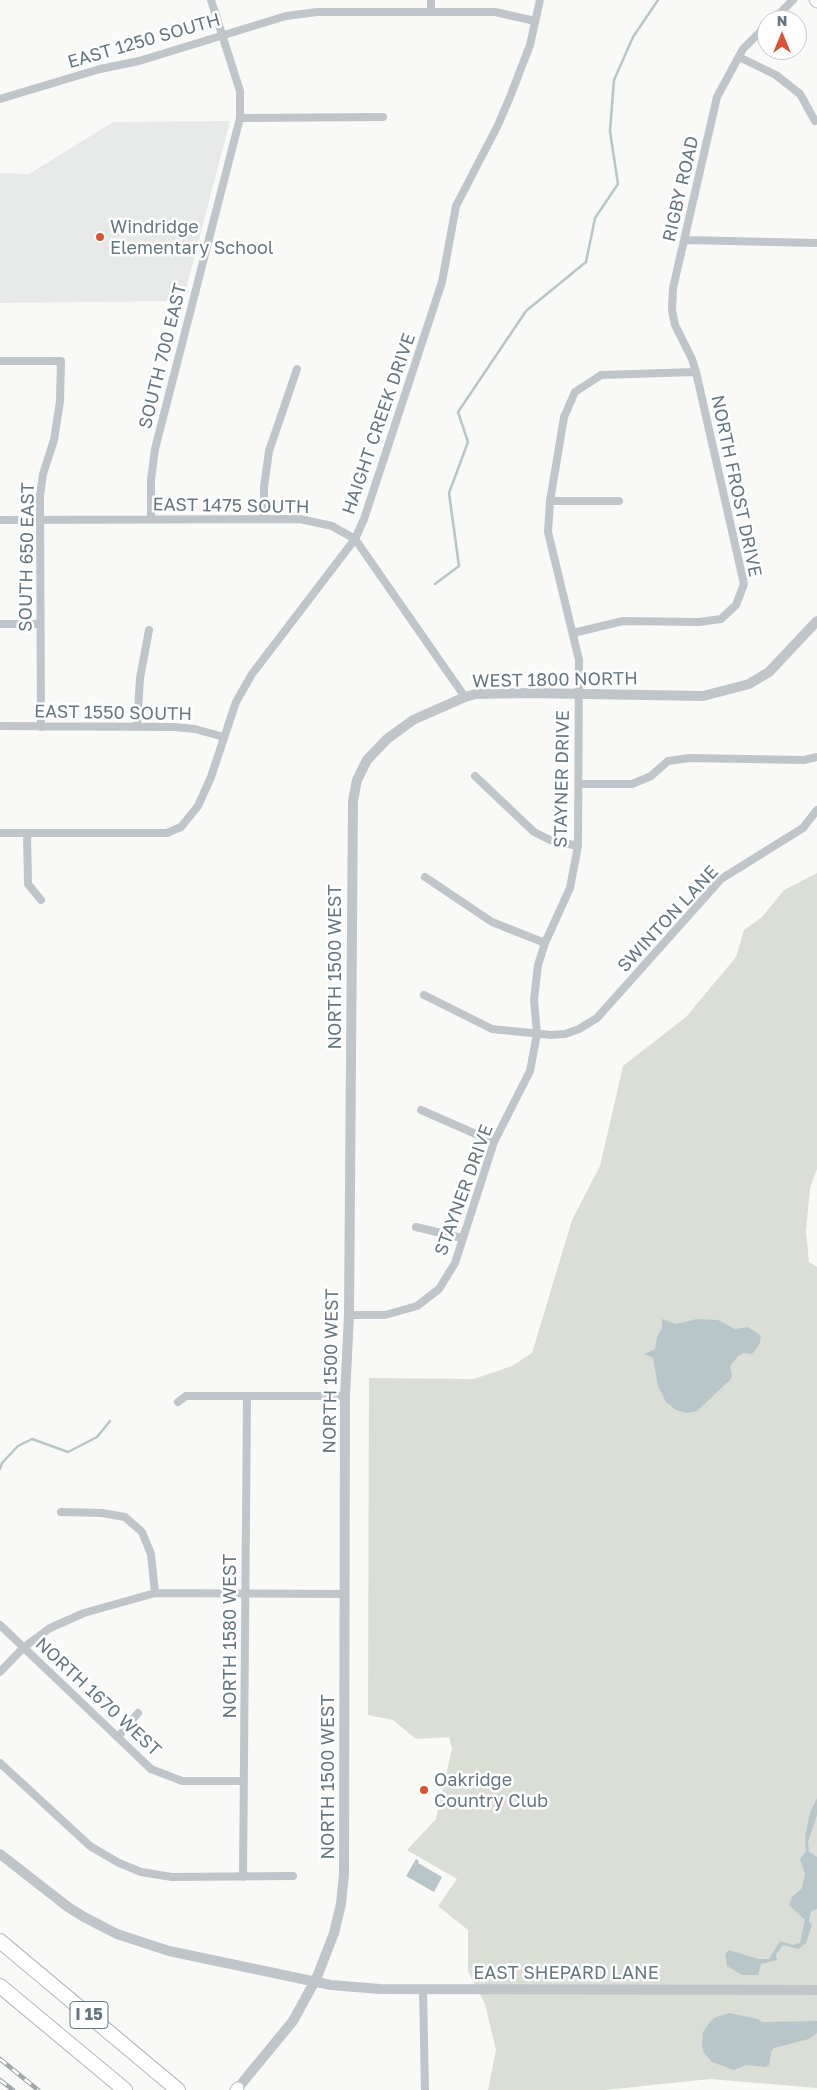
<!DOCTYPE html>
<style>
body{margin:0}
#map{position:relative;width:817px;height:2090px;overflow:hidden;background:#f9f9f7;font-family:"Golos Text",sans-serif}
canvas{display:block}
.north{position:absolute;left:757px;top:10px;width:50px;height:50px;box-sizing:border-box;background:#fff;border:1px solid #c2c9cd;border-radius:50%;rotate:0deg;font-size:14px;font-weight:700;line-height:20px;text-align:center;color:#667781}
.north::after{content:'';display:block;margin:auto;width:18px;height:22px;background:#dd5133;clip-path:polygon(50% 0,100% 100%,50% 72%,0 100%)}
</style>
<div id="map">
<canvas width="817" height="2090"></canvas>
<div class="north">N</div>
</div>
<script>
const g = document.querySelector('canvas').getContext('2d');
g.lineJoin = 'round';
function paint(path, color) {
  g.fillStyle = color;
  g.fill(path, 'evenodd');
}
function toPath(rows) {
  const path = new Path2D();
  for (const r of rows) {
    path.moveTo(r[0], r[1]);
    for (let i = 2; i < r.length; i += 2) path.lineTo(r[i], r[i + 1]);
  }
  return path;
}
function strokePath(path, color, width, dash) {
  g.strokeStyle = color;
  g.lineWidth = width;
  g.lineCap = dash ? 'butt' : 'round';
  g.setLineDash(dash || []);
  g.stroke(path);
}
function write(font, color, halo, rows, align = 'center') {
  g.font = font + ' "Golos Text",sans-serif';
  g.lineWidth = 5;
  g.setLineDash([]);
  g.textBaseline = 'middle';
  g.strokeStyle = halo;
  g.fillStyle = color;
  for (const [text, x, y, turn = 0] of rows) {
    g.save();
    g.translate(x, y);
    g.rotate((+turn || 0) * Math.PI / 180);
    g.textAlign = isNaN(turn) ? turn : align;
    if (halo) g.strokeText(text, 0, 0);
    g.fillText(text, 0, 0);
    g.restore();
  }
}
const built = toPath([
 [230,121,183,301,0,303,0,173,29,174,113,122]
]);
const green = toPath([
 [817,873,817,1169,810,1188,806,1231,809,1262,817,1267,817,2088,710,2079,605,2090,488,2090,496,2050,485,2004,468,1971,468,1930,438,1906,457,1879,407,1850,436,1819,452,1749,449,1737,416,1739,393,1720,368,1715,369,1378,474,1379,512,1366,532,1353,572,1220,600,1166,623,1066,686,1017,736,957,744,930,762,917,784,890]
]);
const water = toPath([
 [662,1319,676,1324,697,1319,718,1320,735,1329,748,1327,759,1334,761,1338,759,1345,752,1354,744,1353,738,1356,730,1366,732,1375,731,1379,697,1411,686,1413,676,1410,666,1402,658,1386,653,1358,644,1354,655,1349,657,1337,662,1328],
 [817,1798,817,1815,808,1841,809,1852,817,1857,817,1909,811,1911,809,1921,812,1925,806,1943,799,1949,783,1945,776,1954,777,1960,761,1964,758,1975,742,1975,727,1966,725,1954,729,1950,758,1959,769,1959,780,1941,793,1945,800,1943,805,1920,789,1905,792,1897,802,1888,805,1874,800,1859,806,1851,805,1836,810,1813],
 [416,1859,419,1861,418,1863,442,1877,434,1892,406,1876],
 [729,2013,758,2019,762,2022,817,2021,817,2033,809,2039,774,2048,771,2052,769,2065,765,2067,746,2065,734,2070,712,2062,704,2053,702,2046,703,2032,709,2023,714,2018]
]);
const stream = toPath([
 [435,584,459,566,449,493,468,442,458,412,526,311,586,262,595,218,618,184,610,131,614,80,633,37,658,0],
 [0,1469,2,1463,18,1446,32,1439,68,1452,97,1437,110,1421]
]);
const minor = toPath([
 [431,0,431,12],
 [773,20,793,0],
 [739,57,776,75,800,94,815,121],
 [0,99,100,69,139,61,286,16,317,12,495,12,535,21],
 [240,118,383,117],
 [684,240,817,243],
 [0,361,61,361,60,401,54,440,43,474,40,496,41,727],
 [550,501,619,501],
 [151,519,151,480,155,449,240,118,240,91,211,0],
 [264,519,264,487,269,451,297,369],
 [0,520,300,519,332,526,355,539,465,697],
 [0,624,40,624],
 [573,633,623,621,699,622,721,619,736,605,744,584,696,372,692,359,675,325,672,310,673,288,717,97,743,49,767,25],
 [0,726,174,727,195,729,224,737],
 [137,727,140,678,149,630],
 [475,776,534,832,550,840,578,846],
 [579,784,632,784,651,776,668,761,690,758,804,760,817,757],
 [0,833,167,833,181,827,198,806,211,777,236,702,252,674,355,539,364,519,442,282,456,206,498,125,510,97,530,45,540,0],
 [27,833,28,884,41,900],
 [425,877,492,922,545,943],
 [424,995,492,1029,551,1035,565,1034,579,1029,597,1018,721,879,803,828,817,810],
 [421,1110,494,1142],
 [416,1227,462,1238],
 [349,1315,385,1315,417,1306,439,1289,455,1263,494,1142,530,1071,537,1034,534,1000,538,965,545,943,570,888,578,846,579,660,548,532,550,501,564,417,575,392,601,375,696,372],
 [178,1402,186,1396,345,1396],
 [61,1512,102,1513,125,1517,142,1532,151,1554,155,1593],
 [0,1625,151,1769,182,1781,243,1781],
 [0,1672,23,1648,50,1628,84,1613,155,1593,345,1594],
 [118,1737,138,1713],
 [0,1763,90,1846,119,1863,141,1872,172,1877,293,1876],
 [243,1877,247,1396],
 [423,1989,425,2090]
]);
const tertiary = toPath([
 [0,1854,68,1907,84,1917,117,1934,169,1951,331,1985,380,1989,817,1990],
 [238,2088,293,2021,317,1977,334,1933,341,1904,344,1874,345,1396,349,1315,353,801,357,780,367,760,387,739,413,720,465,697,476,694,530,693,703,696,749,684,769,672,817,621]
]);
const secondary = toPath([
 [815,0,817,2],
 [236,2090,238,2088]
]);
const motorway = toPath([
 [0,1941,178,2090],
 [0,1986,125,2090]
]);
const rail = toPath([
 [0,2059,38,2090],
 [0,2080,13,2090]
]);
const markers = [
 [100,237,5,"#dd5133"],
 [424,1790,5,"#dd5133"]
];
const shields = [
 [89,2015,38]
];
const shieldNames = [
 ["I 15",89,2015]
];
const streetNames = [
 ["EAST 1250 SOUTH",144,41,-16],
 ["RIGBY ROAD",681,189,-77],
 ["SOUTH 700 EAST",163,356,-76],
 ["HAIGHT CREEK DRIVE",379,424,-71],
 ["NORTH FROST DRIVE",736,486,78],
 ["EAST 1475 SOUTH",231,506,1],
 ["SOUTH 650 EAST",27,557,-89],
 ["WEST 1800 NORTH",555,680,-1],
 ["EAST 1550 SOUTH",113,713,1],
 ["STAYNER DRIVE",562,779,-89],
 ["SWINTON LANE",668,919,-47],
 ["NORTH 1500 WEST",335,967,-90],
 ["STAYNER DRIVE",464,1190,-70],
 ["NORTH 1500 WEST",331,1371,-89],
 ["NORTH 1580 WEST",230,1636,-90],
 ["NORTH 1670 WEST",98,1697,43],
 ["NORTH 1500 WEST",328,1777,-90],
 ["EAST SHEPARD LANE",566,1973]
];
const poiNames = [
 ["Windridge",110,227],
 ["Elementary School",110,248],
 ["Oakridge",434,1780],
 ["Country Club",434,1801]
];
paint(built, '#e7e9e8');
paint(green, '#daded6');
paint(water, '#b9c6c9');
strokePath(stream, '#b9c6c9', 2.5);
strokePath(secondary, '#b3b9bd', 13);
strokePath(motorway, '#b4b9bc', 16);
strokePath(minor, '#c0c5c9', 8);
strokePath(tertiary, '#c0c5c9', 10);
strokePath(secondary, '#fff', 11);
strokePath(motorway, '#fff', 14);
strokePath(rail, '#a0a8ad', 4.5);
strokePath(rail, '#fff', 2.5, [8]);
for (const [x, y, r, color] of markers) {
  const dot = new Path2D();
  dot.arc(x, y, r, 0, 2 * Math.PI);
  g.fillStyle = color;
  g.fill(dot);
  strokePath(dot, '#fff', 2);
}
for (const [x, y, w] of shields) {
  const box = new Path2D();
  box.roundRect(x - w / 2, y - 13.5, w, 27, 4);
  g.fillStyle = '#fff';
  g.fill(box);
  strokePath(box, '#667781', 1);
}
write('bold 16px', '#667781', null, shieldNames);
write('18px', '#667781', '#fff', streetNames);
write('18px', '#667781', '#fff', poiNames, 'left');
</script>
